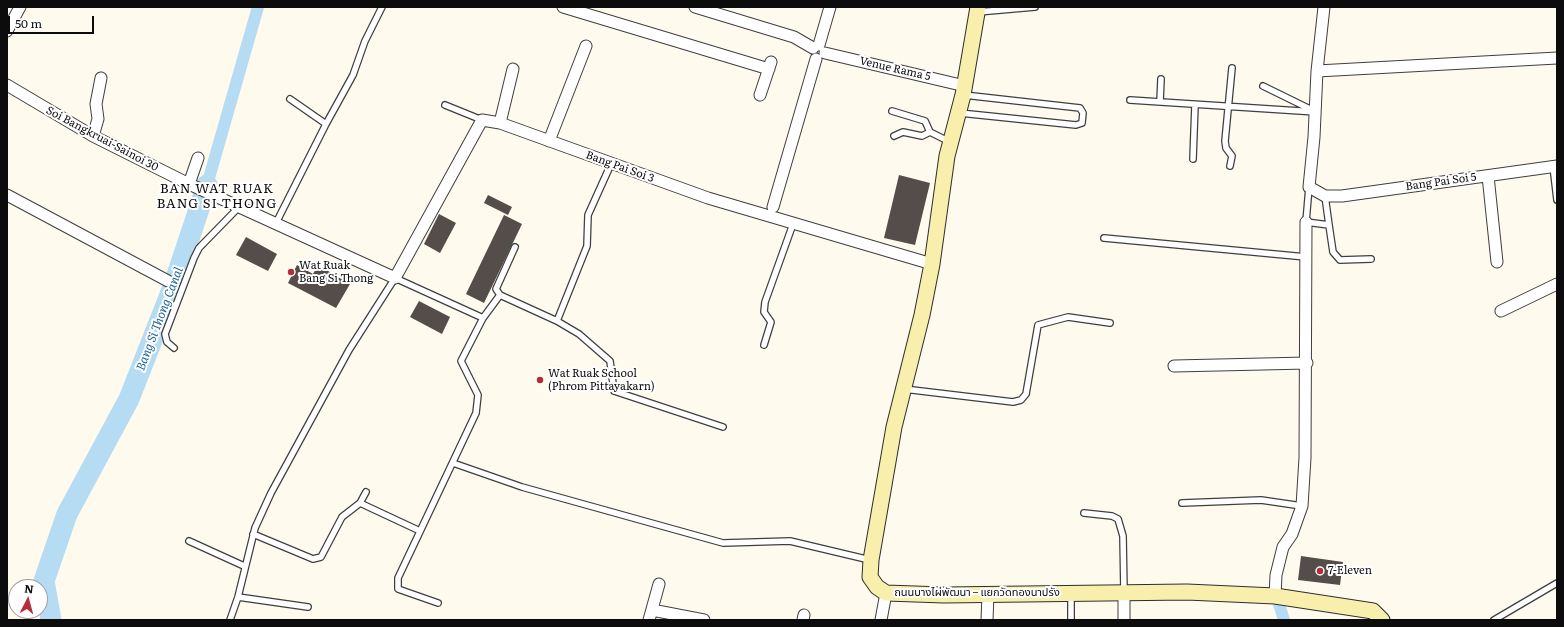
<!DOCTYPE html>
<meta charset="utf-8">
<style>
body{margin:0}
#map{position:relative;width:1564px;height:627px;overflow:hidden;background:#fefaed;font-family:Literata,serif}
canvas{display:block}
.frame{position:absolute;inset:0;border:8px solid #0c0c0c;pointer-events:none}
.north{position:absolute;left:8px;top:579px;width:40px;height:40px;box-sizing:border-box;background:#fff;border:1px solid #9e9e9e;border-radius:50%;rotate:6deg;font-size:11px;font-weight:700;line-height:16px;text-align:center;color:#0c0c0c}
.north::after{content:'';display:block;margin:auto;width:14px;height:18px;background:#b32e38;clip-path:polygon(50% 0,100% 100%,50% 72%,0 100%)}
.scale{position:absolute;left:8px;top:16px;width:86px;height:18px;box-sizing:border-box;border:2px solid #0c0c0c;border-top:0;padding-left:5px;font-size:12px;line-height:14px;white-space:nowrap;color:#0c0c0c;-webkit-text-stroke:3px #fff;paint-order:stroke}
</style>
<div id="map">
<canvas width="1564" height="627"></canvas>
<div class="frame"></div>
<div class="north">N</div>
<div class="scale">50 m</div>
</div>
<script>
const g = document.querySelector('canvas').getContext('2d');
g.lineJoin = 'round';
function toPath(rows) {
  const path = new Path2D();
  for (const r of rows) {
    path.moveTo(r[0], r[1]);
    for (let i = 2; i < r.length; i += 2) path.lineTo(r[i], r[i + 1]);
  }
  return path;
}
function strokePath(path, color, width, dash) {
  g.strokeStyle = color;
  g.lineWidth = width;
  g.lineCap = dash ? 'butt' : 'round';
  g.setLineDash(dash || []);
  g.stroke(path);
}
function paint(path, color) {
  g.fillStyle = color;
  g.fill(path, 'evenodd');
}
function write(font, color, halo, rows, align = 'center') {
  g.font = font + ' Literata,"Noto Sans Thai",serif';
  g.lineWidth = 4;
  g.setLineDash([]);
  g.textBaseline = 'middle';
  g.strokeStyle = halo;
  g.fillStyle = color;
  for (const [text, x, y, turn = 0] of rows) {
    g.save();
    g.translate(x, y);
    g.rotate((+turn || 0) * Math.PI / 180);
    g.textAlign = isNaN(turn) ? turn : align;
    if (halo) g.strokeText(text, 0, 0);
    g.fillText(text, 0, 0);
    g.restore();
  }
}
const canal = toPath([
 [207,185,258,7],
 [1279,604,1284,620]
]);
const river = toPath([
 [51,620,44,581,67,514,129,399,173,287,207,185]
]);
const building = toPath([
 [899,175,930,183,915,245,884,238],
 [488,195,512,207,508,215,484,203],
 [439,214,456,223,440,253,424,244],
 [504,215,522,224,484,303,466,294],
 [246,237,277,254,268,271,236,255],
 [297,265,313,274,318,265,350,284,336,308,288,283],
 [419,301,450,317,442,334,410,317],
 [1301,556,1343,562,1340,585,1298,580]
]);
const lane = toPath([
 [978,12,1035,7],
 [1263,86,1312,110],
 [1130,100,1316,112],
 [1160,102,1161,79],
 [445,105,482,120],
 [892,111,925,121,930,132,950,142],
 [960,113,1076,125,1082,123,1083,113,1080,108,964,95],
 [326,124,353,75,365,41,382,7],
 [894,136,903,132,922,136,930,132],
 [1193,159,1195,105],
 [1230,166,1232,156,1226,148,1225,141,1232,68],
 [1553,166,1557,200],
 [1309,187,1306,222,1329,225,1325,196],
 [276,223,326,124,290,99],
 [1329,225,1333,252,1340,260,1371,259],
 [1104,238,1306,257],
 [515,247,496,289,500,295,557,321,579,334,610,361,614,391,723,427],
 [483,318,500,295],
 [557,321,587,246,588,215,611,164],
 [764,345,771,322,764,312,765,302,793,224],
 [174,348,167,342,165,334,194,258,199,248,239,207],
 [904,389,1013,402,1021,400,1026,394,1038,325,1068,317,1110,323],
 [453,463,522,487,723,543,790,541,870,560],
 [360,503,420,531],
 [1182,503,1261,500,1302,506],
 [1084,513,1112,516,1118,519,1123,536,1124,592],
 [253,534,313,559,321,557,342,517,360,503,366,492],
 [189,541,244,566],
 [1071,594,1071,620],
 [238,597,308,607],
 [230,620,238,597,255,528,271,493,349,350,395,278,483,318,461,361,478,395,476,413,398,578,398,589,438,603],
 [1494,620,1557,583]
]);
const street = toPath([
 [563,7,769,69],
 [695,7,794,37,813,48],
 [1324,7,1317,71,1314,137,1309,187,1325,196,1342,196,1557,166],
 [7,31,20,7],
 [819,45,830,7],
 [825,53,965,86],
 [1317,71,1557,58],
 [7,85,93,136,189,184,395,278,482,120,500,123,708,198,932,264],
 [760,95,771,62],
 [500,123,513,69],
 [93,136,98,119,96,104,101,78],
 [549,141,586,46],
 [1488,176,1497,262],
 [189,184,198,158],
 [7,195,168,281],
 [773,207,816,59],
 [1501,311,1557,284],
 [1174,366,1307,363],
 [1275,596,1276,575,1283,547,1292,534,1302,506,1305,458,1306,222],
 [652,610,704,620],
 [649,620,659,584],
 [803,620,804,615],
 [881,620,886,593],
 [987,620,988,594],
 [1124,620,1124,592]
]);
const secondary = toPath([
 [978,7,963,95,947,156,932,264,922,315,894,427,871,560,870,577,877,587,886,593,944,595,1187,592,1275,596,1373,611,1382,620]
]);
const markers = [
 [291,272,4,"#b32e38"],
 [540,380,4,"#b32e38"],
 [1320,571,4,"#b32e38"]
];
const streetNames = [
 ["Venue Rama 5",895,69,13],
 ["Soi Bangkruai-Sainoi 30",102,139,28],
 ["Bang Pai Soi 3",620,167,20],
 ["Bang Pai Soi 5",1441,182,-8],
 ["ถนนบางไผ่พัฒนา – แยกวัดทองนาปรัง",977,593]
];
const poiNames = [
 ["Wat Ruak",299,266],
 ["Bang Si Thong",299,279],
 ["Wat Ruak School",548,374],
 ["(Phrom Pittayakarn)",548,387],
 ["7-Eleven",1328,571]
];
const waterNames = [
 ["Bang Si Thong Canal",160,319,-69]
];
const quarterNames = [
 ["BAN WAT RUAK",217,189],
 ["BANG SI THONG",217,204]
];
strokePath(canal, '#b5dcf2', 12);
strokePath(river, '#b5dcf2', 21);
paint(building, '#544d49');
strokePath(lane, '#3f3f3f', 8);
strokePath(street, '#3f3f3f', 13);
strokePath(secondary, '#2e2e2e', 17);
strokePath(lane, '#fff', 5.5);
strokePath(street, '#fff', 11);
strokePath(secondary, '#f9efac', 15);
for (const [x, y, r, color] of markers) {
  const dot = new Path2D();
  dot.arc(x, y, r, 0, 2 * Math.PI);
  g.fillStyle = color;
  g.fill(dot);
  strokePath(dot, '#fff', 1.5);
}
write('11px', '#0c0c0c', '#fff', streetNames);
write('11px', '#0c0c0c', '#fff', poiNames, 'left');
write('italic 12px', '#1e6495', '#fff', waterNames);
g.letterSpacing = '1px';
write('13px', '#0c0c0c', '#fff', quarterNames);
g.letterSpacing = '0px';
</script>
